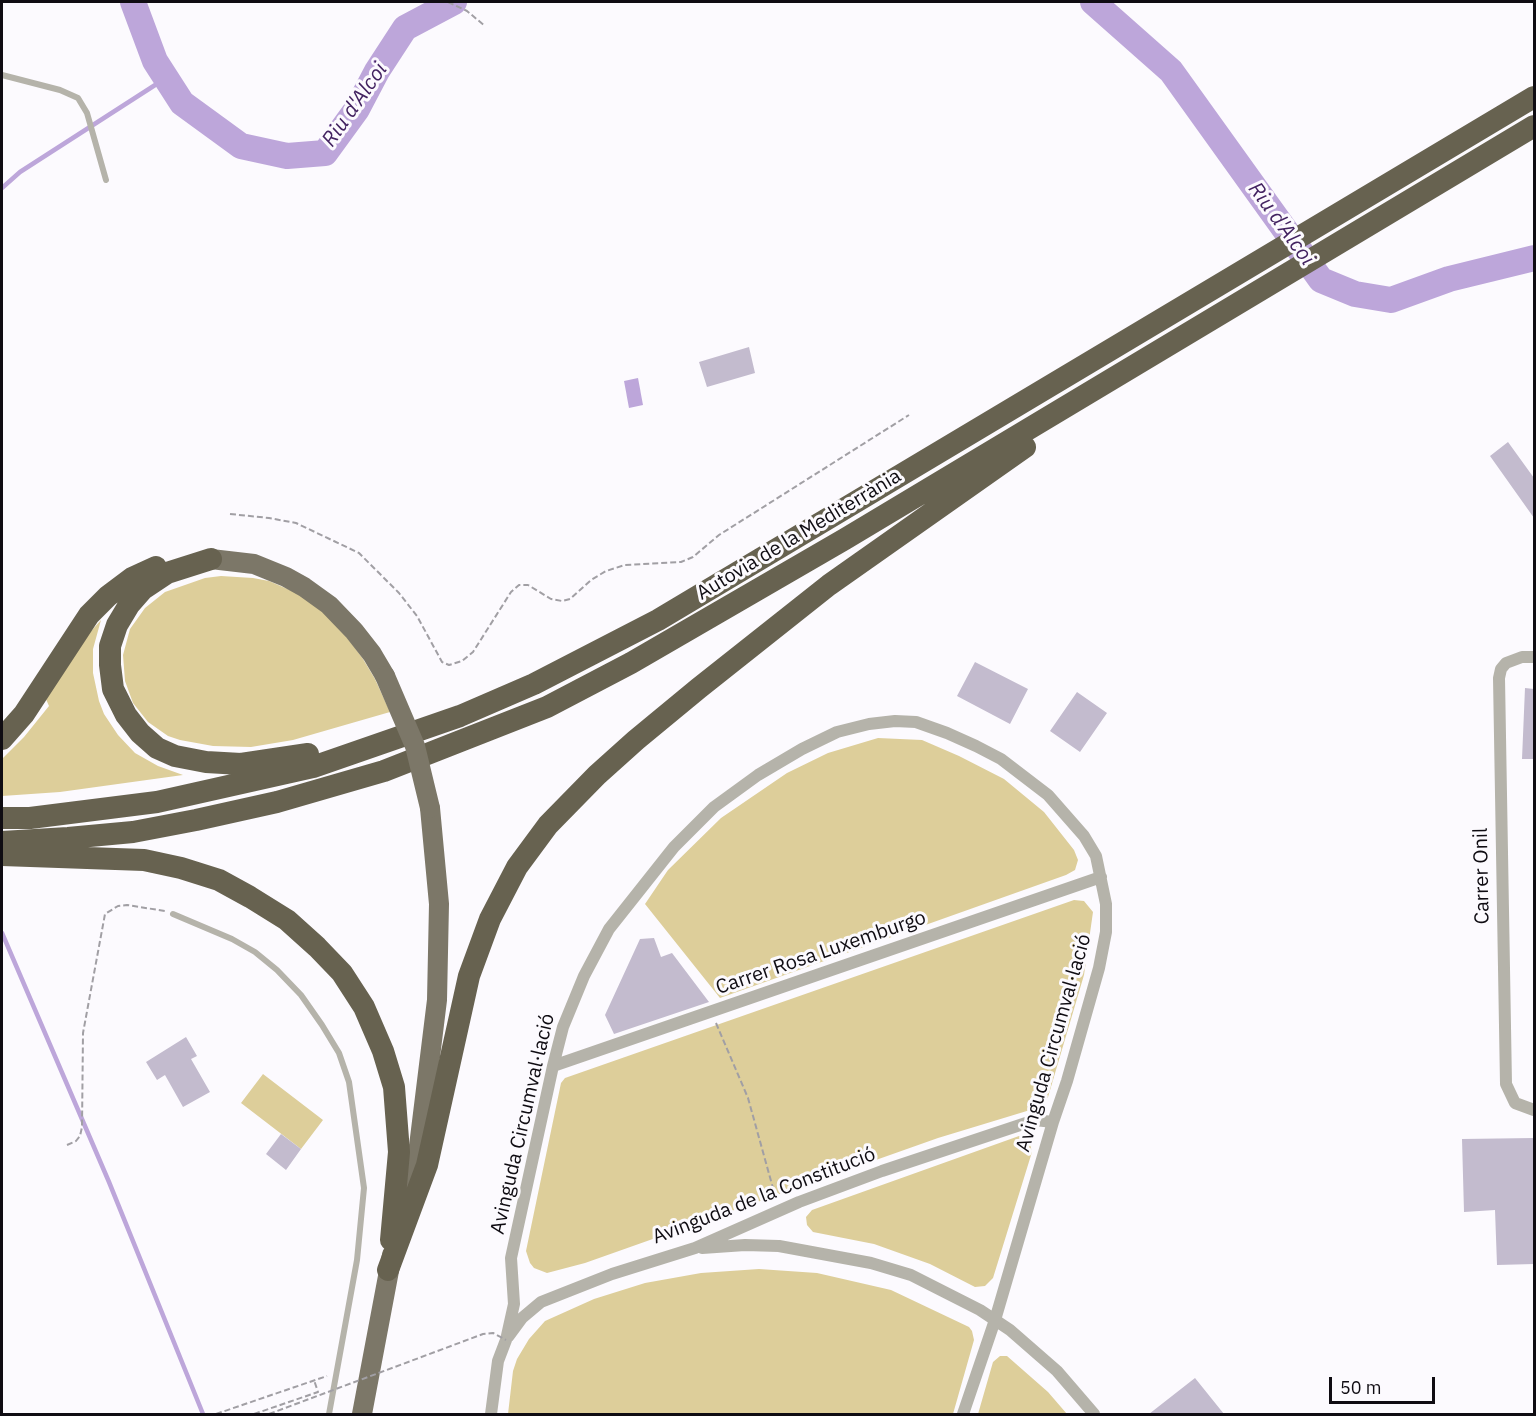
<!DOCTYPE html>
<meta charset="utf-8">
<style>
body{margin:0}
#map{position:relative;width:1536px;height:1416px;overflow:hidden;background:#fcfafe;font-family:"IBM Plex Sans",sans-serif}
canvas{display:block}
.frame{position:absolute;inset:0;border:3px solid #0f0c12;pointer-events:none}
.scale{position:absolute;left:1329px;top:1377px;width:106px;height:27px;box-sizing:border-box;border:3px solid #0f0c12;border-top:0;padding-left:8px;font-size:18px;line-height:21px;white-space:nowrap;color:#0f0c12;-webkit-text-stroke:4px #fcfafe;paint-order:stroke}
</style>
<div id="map">
<canvas width="1536" height="1416"></canvas>
<div class="frame"></div>
<div class="scale">50 m</div>
</div>
<script>
const g = document.querySelector('canvas').getContext('2d');
g.lineJoin = 'round';
function paint(path, color) {
  g.fillStyle = color;
  g.fill(path, 'evenodd');
}
function toPath(rows) {
  const path = new Path2D();
  for (const r of rows) {
    path.moveTo(r[0], r[1]);
    for (let i = 2; i < r.length; i += 2) path.lineTo(r[i], r[i + 1]);
  }
  return path;
}
function strokePath(path, color, width, dash) {
  g.strokeStyle = color;
  g.lineWidth = width;
  g.lineCap = dash ? 'butt' : 'round';
  g.setLineDash(dash || []);
  g.stroke(path);
}
function write(font, color, halo, rows, align = 'center') {
  g.font = font + ' "IBM Plex Sans",sans-serif';
  g.lineWidth = 6;
  g.setLineDash([]);
  g.textBaseline = 'middle';
  g.strokeStyle = halo;
  g.fillStyle = color;
  for (const [text, x, y, turn = 0] of rows) {
    g.save();
    g.translate(x, y);
    g.rotate((+turn || 0) * Math.PI / 180);
    g.textAlign = isNaN(turn) ? turn : align;
    if (halo) g.strokeText(text, 0, 0);
    g.fillText(text, 0, 0);
    g.restore();
  }
}
const green = toPath([
 [221,576,253,578,269,581,299,594,325,612,350,641,363,659,375,679,390,712,293,740,251,747,213,746,180,740,168,736,148,722,133,703,125,681,123,655,130,629,145,608,165,592,205,578],
 [101,620,93,649,93,673,99,701,104,714,118,735,135,753,158,766,183,775,60,792,2,796,2,759,24,737,49,706,45,697,77,647],
 [878,738,922,740,959,756,1004,779,1044,812,1074,850,1078,860,1075,870,1066,875,720,998,645,904,668,870,721,818,787,773,828,753],
 [1074,900,1084,901,1093,912,1084,975,1048,1097,1040,1107,938,1138,585,1263,547,1273,534,1268,530,1263,526,1251,561,1083,565,1078],
 [263,1074,323,1120,301,1149,241,1103],
 [1019,1136,1029,1140,1032,1152,993,1278,985,1286,975,1287,930,1264,874,1244,813,1232,807,1225,806,1217,812,1210],
 [759,1269,817,1273,891,1290,969,1327,972,1331,974,1340,953,1414,508,1414,513,1371,517,1359,529,1339,545,1321,594,1299,645,1283,701,1273],
 [1000,1356,1007,1356,1048,1392,1067,1414,978,1414,993,1362]
]);
const water = toPath([
 [638,378,643,405,629,408,624,381]
]);
const stream = toPath([
 [2,188,20,172,166,78],
 [2,933,109,1182,203,1414]
]);
const river = toPath([
 [133,2,155,61,182,103,241,146,287,156,325,153,357,109,377,71,405,28,454,2],
 [1093,2,1171,71,1321,280,1355,294,1391,300,1449,279,1534,258]
]);
const building = toPath([
 [749,347,755,373,707,387,699,362],
 [1508,442,1534,478,1534,518,1490,456],
 [975,662,1028,689,1010,724,957,696],
 [1525,688,1534,689,1534,759,1522,759],
 [1077,692,1107,713,1080,752,1050,731],
 [654,938,661,957,672,953,709,1002,614,1034,605,1015,640,939],
 [186,1037,197,1056,191,1059,210,1092,183,1107,165,1075,157,1080,146,1062],
 [281,1134,301,1149,286,1170,266,1154],
 [1534,1138,1534,1264,1497,1265,1495,1210,1464,1212,1462,1139],
 [1195,1378,1224,1414,1149,1414]
]);
const path = toPath([
 [448,2,467,11,485,26],
 [230,514,269,518,296,523,359,553,399,593,417,616,442,662,449,665,462,661,473,652,511,592,519,585,528,585,551,599,562,601,570,599,591,580,606,571,625,565,681,562,693,557,719,535,909,415],
 [716,1023,748,1098,776,1199],
 [67,1145,76,1141,80,1136,82,1127,83,1033,105,914,118,906,127,905,165,911],
 [216,1414,327,1376],
 [254,1414,318,1392,314,1380]
]);
const service = toPath([
 [2,75,60,90,78,98,87,113,106,180],
 [173,914,232,939,255,952,277,970,301,995,322,1025,339,1053,349,1082,364,1188,357,1260,329,1414]
]);
const minor = toPath([
 [1534,657,1522,657,1506,663,1501,669,1499,678,1506,1084,1515,1103,1534,1110],
 [553,1066,1101,877],
 [702,1248,745,1245,779,1246,871,1263,911,1275,980,1310,1010,1330,1057,1371,1094,1414],
 [508,1337,522,1318,541,1302,612,1274,695,1248,799,1202,882,1171,1035,1120,1053,1122],
 [491,1414,498,1361,506,1340,514,1304,511,1258,553,1066,563,1027,584,976,609,929,674,847,714,807,758,775,802,749,837,732,869,724,895,721,916,722,947,733,976,746,1001,759,1048,795,1084,836,1096,856,1106,904,1106,932,1099,968,1067,1081,1053,1122,995,1320,963,1414]
]);
const primary = toPath([
 [211,559,254,564,286,577,304,587,329,605,354,631,372,654,385,676],
 [407,1195,419,1146,437,1000,439,904,430,808],
 [362,1414,392,1255]
]);
const motorway = toPath([
 [211,559,167,573,143,589,129,605,117,625,110,646,110,665,113,689,126,715,140,733,157,748,175,756,206,762,241,764,308,754],
 [2,739,24,714,89,615,108,596,132,578,156,567],
 [2,818,30,818,157,802,313,767,460,716,534,684,658,620,1534,97],
 [2,842,68,838,133,832,196,820,277,802,384,771,547,707,631,663,845,539,1534,126],
 [2,855,144,860,181,868,219,880,250,897,287,920,317,947,342,973,364,1007,383,1051,394,1087,399,1152,391,1240],
 [388,1270,427,1165,469,976,490,919,517,867,548,825,597,775,636,740,699,688,829,585,1025,447]
]);
const pathBridge = toPath([
 [269,1414,483,1334,493,1333,506,1340]
]);
const primaryBridge = toPath([
 [385,676,415,746,430,808]
]);
const streetNames = [
 ["Autovia de la Mediterrània",799,535,-31],
 ["Carrer Onil",1482,876,-91],
 ["Carrer Rosa Luxemburgo",821,953,-19],
 ["Avinguda Circumval·lació",1054,1043,-74],
 ["Avinguda Circumval·lació",523,1124,-77],
 ["Avinguda de la Constitució",764,1196,-21]
];
const waterNames = [
 ["Riu d'Alcoi",355,105,-55],
 ["Riu d'Alcoi",1281,224,54]
];
paint(green, '#ddce9a');
paint(water, '#bda6da');
strokePath(stream, '#bda6da', 4.5);
strokePath(river, '#bda6da', 26);
paint(building, '#c3bbce');
strokePath(path, '#a19fa4', 2, [6, 3]);
strokePath(service, '#b5b3aa', 6);
strokePath(minor, '#b5b3aa', 12);
strokePath(primary, '#7c7768', 20);
strokePath(motorway, '#676250', 22);
strokePath(pathBridge, '#a19fa4', 2, [6, 3]);
strokePath(primaryBridge, '#7c7768', 20);
write('20px', '#0f0c12', '#fcfafe', streetNames);
write('italic 21px', '#432361', '#fcfafe', waterNames);
</script>
